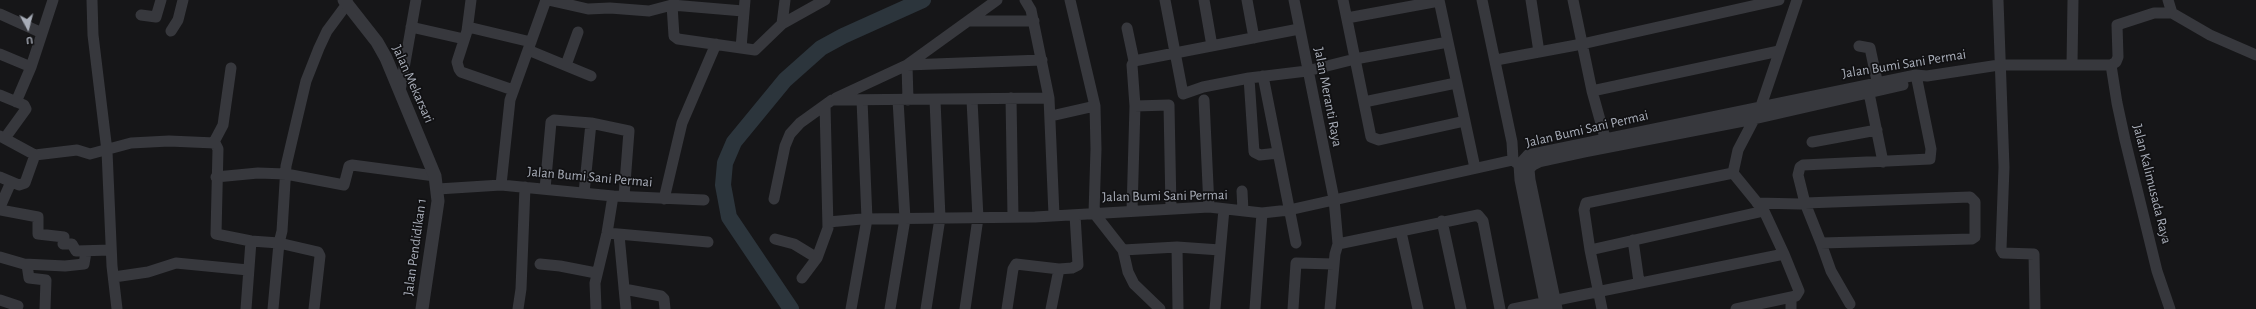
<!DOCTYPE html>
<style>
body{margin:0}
#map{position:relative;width:2256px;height:309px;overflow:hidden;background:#161618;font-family:"Alegreya Sans",sans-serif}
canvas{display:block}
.north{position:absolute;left:8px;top:8px;width:40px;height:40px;-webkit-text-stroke:3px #111113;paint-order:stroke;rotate:173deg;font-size:11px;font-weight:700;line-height:16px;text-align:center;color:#a8adb8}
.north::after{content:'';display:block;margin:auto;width:14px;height:18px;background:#a8adb8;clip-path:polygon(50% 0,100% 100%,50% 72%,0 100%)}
</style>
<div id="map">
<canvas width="2256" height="309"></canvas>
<div class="north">U</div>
</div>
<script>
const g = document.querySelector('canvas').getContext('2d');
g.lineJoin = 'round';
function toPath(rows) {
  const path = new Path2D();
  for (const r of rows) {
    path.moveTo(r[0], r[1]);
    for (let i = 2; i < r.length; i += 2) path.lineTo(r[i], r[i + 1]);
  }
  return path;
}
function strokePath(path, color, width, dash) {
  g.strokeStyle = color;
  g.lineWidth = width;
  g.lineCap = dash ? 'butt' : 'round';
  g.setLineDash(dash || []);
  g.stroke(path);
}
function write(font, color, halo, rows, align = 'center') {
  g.font = font + ' "Alegreya Sans",sans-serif';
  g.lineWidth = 3.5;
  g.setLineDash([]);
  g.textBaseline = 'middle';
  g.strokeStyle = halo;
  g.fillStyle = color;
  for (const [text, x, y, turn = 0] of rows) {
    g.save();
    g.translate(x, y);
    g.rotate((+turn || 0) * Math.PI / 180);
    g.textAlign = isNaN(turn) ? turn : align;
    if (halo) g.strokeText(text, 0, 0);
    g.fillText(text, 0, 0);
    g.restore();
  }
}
const river = toPath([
 [791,309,729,217,723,185,725,163,734,142,785,80,821,48,843,36,923,0]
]);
const minor = toPath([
 [92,0,93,35,107,151,112,266,117,309],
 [471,0,467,31,457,62,459,69,461,72,513,90],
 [548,0,588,9,610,8,649,11,672,5],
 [1025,0,1031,10,1049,98,1054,215],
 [1070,0,1095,106,1096,149,1094,213,1123,250,1128,272,1134,284,1160,309],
 [1165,0,1183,94,1203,87,1249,78,1307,71,1355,59,1448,42],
 [1204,0,1212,46],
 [1247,0,1254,38],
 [1294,0,1334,199,1338,244,1478,215,1483,221,1500,309],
 [1343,0,1371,137,1379,140,1465,121],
 [1439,0,1475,168],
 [1482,0,1512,142,1513,160,1519,165],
 [1531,0,1539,52],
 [1573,0,1592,91,1607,145],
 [1998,0,2004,167,2001,249,2003,253,2034,254,2035,309],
 [2168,0,2172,13],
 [743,11,672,5,674,36,678,39,755,50,782,24,825,0],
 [0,14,42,33],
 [141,15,156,17,161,0],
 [1347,18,1439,1],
 [969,21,1034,21],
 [782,24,785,0],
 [411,27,464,39],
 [468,27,531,42],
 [1127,28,1134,61],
 [171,31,178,20,183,0],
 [1859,46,1870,48,1879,90],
 [741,48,745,0],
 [528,50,591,76],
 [0,54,31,67],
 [1496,60,1582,44,1779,0],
 [566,65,578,32],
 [2072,65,2073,0],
 [2111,65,2117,103,2125,140,2157,271,2170,309],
 [1263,76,1296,243],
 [1249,78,1254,152,1260,155,1278,153],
 [400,91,416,0],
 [1592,91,1779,51],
 [1869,93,1883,162],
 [0,95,24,105,26,109,5,138],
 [836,98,907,65,997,0],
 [1011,98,1013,217],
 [908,100,907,65,1042,60],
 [1204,100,1209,207],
 [16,102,31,67,53,0],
 [1364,102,1456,83],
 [1135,106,1169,105,1171,209],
 [1051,116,1095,106],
 [0,136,35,155,25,183,19,185,0,177],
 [214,142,223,125,231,68],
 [1812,142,1877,130],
 [35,155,77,150,90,154,131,143,169,141,215,143,218,149,216,234,251,241,279,243,318,252,320,256,314,309],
 [1519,165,1528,155,1916,75,1927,76,1999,65,2111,65,2116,62,2118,57,2117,25,2154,13,2172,13,2210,35,2256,55],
 [1519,165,1520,180,1546,308],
 [216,177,258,173,286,174,344,185,349,166,352,165,435,176],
 [501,185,510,100,546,0],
 [438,189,501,185,613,196,704,200],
 [545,189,551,122,554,120,591,123,629,131,624,196],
 [1242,191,1243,211],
 [584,193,591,123],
 [664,199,682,123,716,44],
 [774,199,785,146,790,134,800,123,832,100,1049,98],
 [1757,203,1800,204,1805,203,1970,197,1975,202,1975,237,1972,239,1821,243,1805,203,1798,175,1800,167,1803,165,1930,159,1931,149,1916,75],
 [0,207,11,182],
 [0,210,38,217,38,234,64,237,63,244,72,244,76,251,111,250],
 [1132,211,1135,106,1132,65,1134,61,1299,29],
 [1442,221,1461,309],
 [828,222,862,219,1035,217,1209,207,1262,213,1289,210,1513,160],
 [1401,232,1418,309],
 [607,233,708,242],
 [619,235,626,309],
 [775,239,794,244,817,258],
 [1633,240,1639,282],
 [1821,243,1831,271,1850,304],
 [1177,247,1178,309],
 [1123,250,1177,247,1220,250],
 [1590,250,1764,211],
 [0,257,24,264,65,266,84,264,86,252],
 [540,264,560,266,596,273],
 [27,265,29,278,46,280,45,309],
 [114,277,148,272,176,263,248,270],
 [802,278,817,258,828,228,825,105],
 [624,289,661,296,664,299,665,309],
 [1791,297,1791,309],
 [0,300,18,306],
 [246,309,251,241],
 [273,309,279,243,282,231,286,166,297,119,306,81,319,48,327,31,347,4,347,0],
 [518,309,521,289,525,187],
 [596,309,595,283,607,233,613,196],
 [851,309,867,219,862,100],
 [890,309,905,219,898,100],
 [926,309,940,218,935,100],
 [965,309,978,218,972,100],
 [1007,309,1013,269,1016,264,1059,269,1072,268,1078,265,1075,215],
 [1051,309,1059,269],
 [1215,309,1224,209],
 [1255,309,1262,213],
 [1293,309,1296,263,1334,264],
 [1330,309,1335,254,1338,244],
 [1513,309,1784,254],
 [1557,309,1530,180,1529,169,1533,165,1539,162,1585,152,1754,119,1903,85],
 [1602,309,1590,250,1584,210,1586,203,1733,173],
 [1736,309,1796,296,1799,291,1784,254,1764,211,1733,173,1738,150,1761,106,1797,0]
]);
const tertiary = toPath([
 [344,0,377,42,386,58,435,176,438,201,422,309]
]);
const streetNames = [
 ["Jalan Bumi Sani Permai",1904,64,-9],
 ["Jalan Mekarsari",413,84,66],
 ["Jalan Meranti Raya",1328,97,79],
 ["Jalan Bumi Sani Permai",1587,129,-13],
 ["Jalan Bumi Sani Permai",590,177,5],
 ["Jalan Kalimusada Raya",2152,184,76],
 ["Jalan Bumi Sani Permai",1165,196,-1],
 ["Jalan Pendidikan 1",415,247,-82]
];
strokePath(river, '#2c353c', 16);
strokePath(minor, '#37383d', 11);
strokePath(tertiary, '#37383d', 13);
write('14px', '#a8adb8', '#111113', streetNames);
</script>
